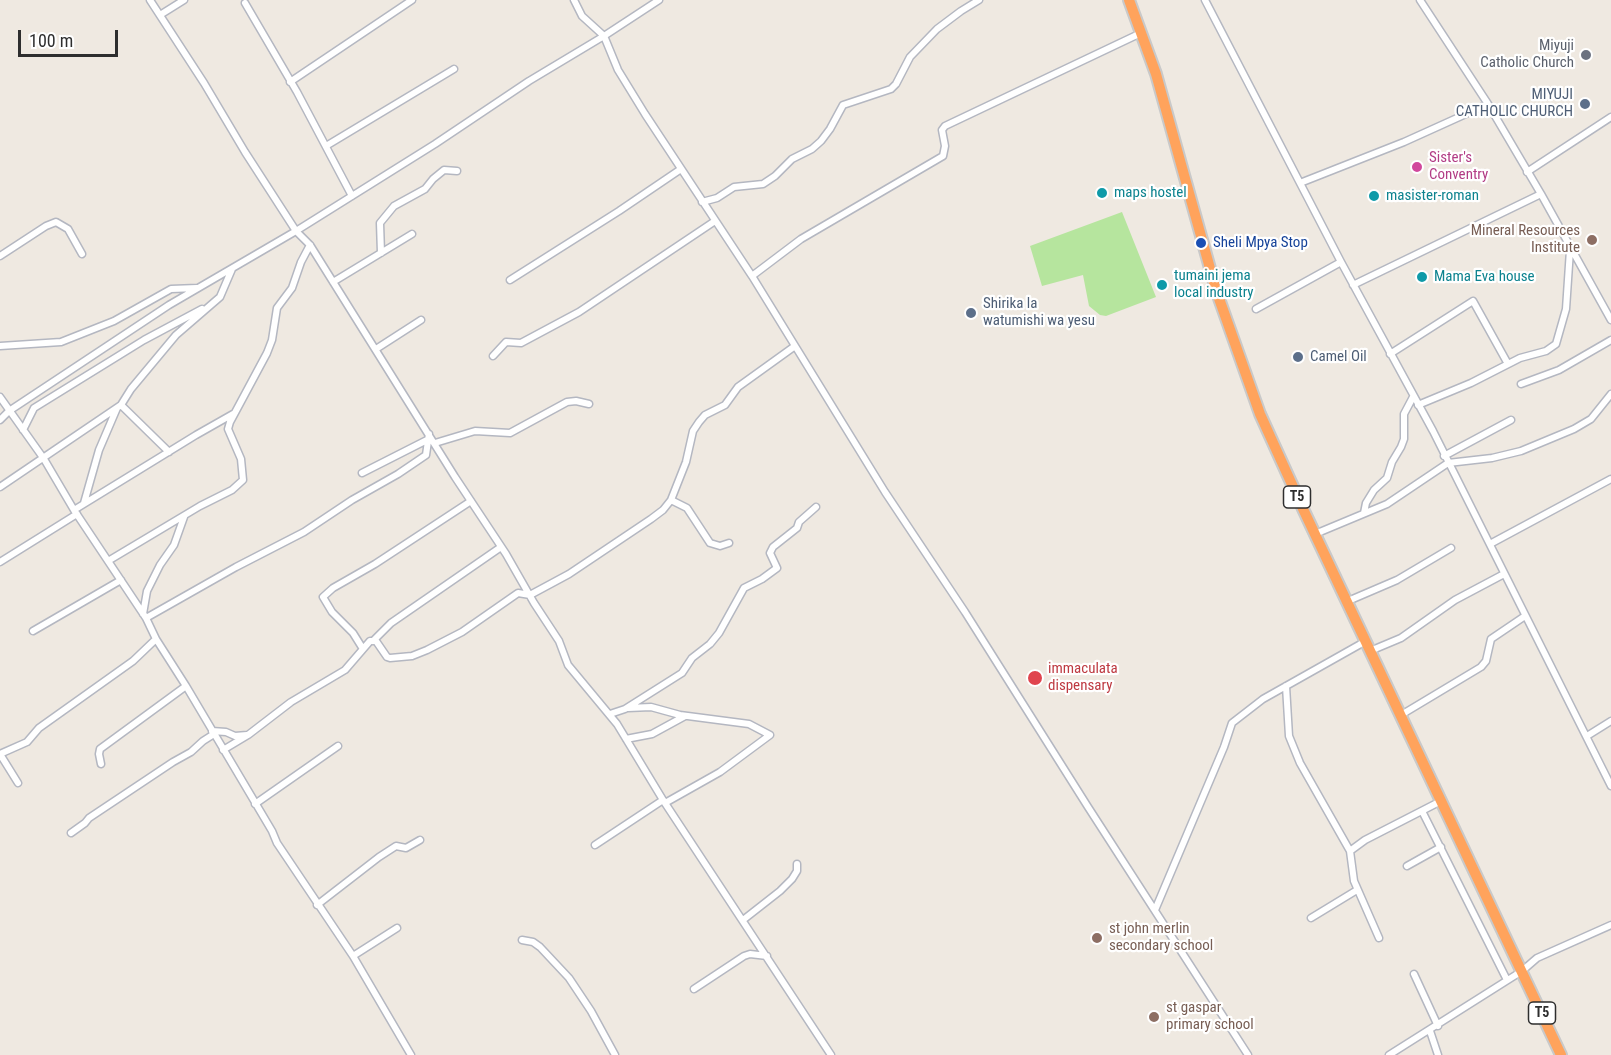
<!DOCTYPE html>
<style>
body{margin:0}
#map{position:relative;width:1611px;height:1055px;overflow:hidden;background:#efe9e1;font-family:"Roboto Condensed",sans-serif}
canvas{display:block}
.scale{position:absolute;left:18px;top:30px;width:100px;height:27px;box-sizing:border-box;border:3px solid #2e2e2e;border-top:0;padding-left:8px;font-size:18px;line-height:21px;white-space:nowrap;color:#2e2e2e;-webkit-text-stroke:4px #fff;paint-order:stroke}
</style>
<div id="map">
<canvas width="1611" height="1055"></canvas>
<div class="scale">100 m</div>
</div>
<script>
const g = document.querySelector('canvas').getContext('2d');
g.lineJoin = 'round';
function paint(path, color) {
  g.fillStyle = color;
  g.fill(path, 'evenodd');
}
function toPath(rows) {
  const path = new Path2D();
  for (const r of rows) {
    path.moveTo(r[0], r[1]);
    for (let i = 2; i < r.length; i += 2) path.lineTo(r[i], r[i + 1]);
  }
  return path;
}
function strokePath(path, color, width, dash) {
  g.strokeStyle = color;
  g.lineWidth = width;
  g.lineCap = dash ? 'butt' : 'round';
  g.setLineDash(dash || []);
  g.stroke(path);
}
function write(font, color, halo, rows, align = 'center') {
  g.font = font + ' "Roboto Condensed",sans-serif';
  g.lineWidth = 4.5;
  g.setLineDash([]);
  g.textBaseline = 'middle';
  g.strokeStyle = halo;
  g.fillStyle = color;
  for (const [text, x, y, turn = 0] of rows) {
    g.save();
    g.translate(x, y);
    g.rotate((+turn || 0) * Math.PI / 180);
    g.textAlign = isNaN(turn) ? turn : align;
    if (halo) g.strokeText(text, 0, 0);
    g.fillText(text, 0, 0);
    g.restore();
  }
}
const green = toPath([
 [1122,212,1156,297,1106,316,1100,315,1089,306,1083,275,1042,286,1030,246]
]);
const street = toPath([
 [150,0,204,83,245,152,296,231,310,245,455,477,506,554,534,603,559,641,568,665,617,724,663,800,831,1055],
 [574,0,582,16,604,36,618,70,645,114,752,276,885,492,965,612,1088,807,1248,1055],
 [1205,0,1341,262,1433,431,1611,786],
 [1420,0,1488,104,1541,194,1611,320],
 [245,3,297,92,352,196],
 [160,15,184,0],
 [290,82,412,0],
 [326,146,454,69],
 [1527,172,1611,117],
 [1300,183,1404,142,1488,104],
 [702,202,717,198,734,187,763,184,775,176,792,159,812,149,821,141,830,129,843,105,891,89,896,84,910,57,937,29,961,11,979,0],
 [381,253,380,223,394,206,425,189,433,179,444,170,457,171],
 [0,256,46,226,56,222,68,229,82,254],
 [752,276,801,239,943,156,945,146,942,130,945,126,1141,33],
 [510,280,619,211,681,169],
 [333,282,412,234],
 [1353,285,1541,194],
 [1256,309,1341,262],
 [0,346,61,342,114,321,171,289,197,288],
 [376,349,421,320],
 [1390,354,1473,301,1508,364],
 [493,356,506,342,521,343,579,312,715,221],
 [1521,384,1559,370,1611,340],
 [0,397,44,459,74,510,146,618,156,639,186,686,272,831,277,843,353,956,411,1055],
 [1418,405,1471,383,1520,358,1546,351,1556,344,1566,309,1570,250],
 [0,420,9,411,169,305,296,231,435,144,529,81,604,36,659,0],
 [23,430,34,408,144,340,202,309],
 [435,443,475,431,510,433,567,402,576,401,589,404],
 [169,452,121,405,131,389,176,335,220,297,232,269],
 [1444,456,1511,420],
 [362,473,427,440],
 [0,487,121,405],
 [671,500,687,508,710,543,720,546,729,543],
 [84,503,99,450,117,408],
 [74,510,196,435,233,414],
 [1364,513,1366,503,1374,490,1387,478,1392,462,1401,447,1404,439,1404,414,1413,397],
 [1315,534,1387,504,1448,463,1492,458,1521,451,1574,429,1591,419,1611,394],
 [1490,544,1611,479],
 [108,561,200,506,232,490,243,480,241,459,228,429,230,422,267,353,272,340,277,308,292,288,301,262,310,245],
 [0,562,77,514],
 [1348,601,1397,580,1451,548],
 [143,614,147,591,160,565,174,545,184,517],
 [146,618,236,567,304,532,352,500,398,474,426,455,429,434],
 [33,631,121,580],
 [373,641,391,623,501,547],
 [363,649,353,633,332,612,323,597,333,588,375,564,471,501],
 [1370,651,1401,638,1455,600,1504,574],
 [1286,686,1289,736,1300,763,1350,851],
 [628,708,651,707,680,715,749,724,770,735,720,772,665,803],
 [610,714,625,709,682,673,692,658,710,644,719,633,744,588,762,579,777,568,770,553,773,547,797,528,799,522,816,507],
 [1401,715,1481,667,1486,661,1491,639,1525,616],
 [212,731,226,732,235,736,247,735],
 [1587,736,1611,721],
 [626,739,652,734,685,716],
 [223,750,248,735,291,702,345,670,370,641,376,641,387,657,390,658,412,656,427,650,462,632,518,593,530,595,569,574,651,519,663,510,671,500,686,462,693,431,699,422,705,415,725,405,738,387,795,346],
 [0,754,27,742,39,728,133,661,156,639],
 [0,754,18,783],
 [101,764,99,754,100,749,186,686],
 [255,804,338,746],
 [1422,811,1507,980],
 [71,833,85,823,89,818,173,762,191,752,203,741,214,734],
 [595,845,663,800],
 [1407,866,1441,847],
 [317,905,379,857,396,846,406,848,420,840],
 [1155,910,1224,747,1232,723,1263,699,1366,641],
 [1311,918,1357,890],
 [743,920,780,891,792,879,797,871,797,864],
 [1379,938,1354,881,1350,851,1365,840,1441,801],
 [522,940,533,942,540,947,569,978,591,1011,615,1055],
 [353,956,397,928],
 [1414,974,1438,1026],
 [694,989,744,956,750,954,767,956],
 [1430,1031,1438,1055],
 [1389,1055,1522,971,1537,958,1611,925]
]);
const highway = toPath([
 [1129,0,1156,74,1216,290,1260,414,1304,511,1561,1055]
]);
const markers = [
 [1586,55,6,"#6b7280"],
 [1585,104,6,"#5c6f8a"],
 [1417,167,6,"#d1479c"],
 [1102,193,6,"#0f9aa8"],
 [1374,196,6,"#0f9aa8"],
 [1592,240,6,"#8d6e63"],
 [1201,243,6,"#1a4fb4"],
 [1422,277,6,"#0f9aa8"],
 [1162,285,6,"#0f9aa8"],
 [971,313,6,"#5c6f8a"],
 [1298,357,6,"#5c6f8a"],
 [1035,678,8,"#e0444e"],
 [1097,938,6,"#8d6e63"],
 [1154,1017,6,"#8d6e63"]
];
const shields = [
 [1297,497,27],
 [1542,1013,27]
];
const shieldNames = [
 ["T5",1297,497],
 ["T5",1542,1013]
];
const worshipNames = [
 ["Miyuji",1574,46],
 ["Catholic Church",1574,63]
];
const serviceNames = [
 ["MIYUJI",1573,95,"right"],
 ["CATHOLIC CHURCH",1573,112,"right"],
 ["Shirika la",983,304],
 ["watumishi wa yesu",983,321],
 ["Camel Oil",1310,357]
];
const hotelNames = [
 ["Sister's",1429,158],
 ["Conventry",1429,175]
];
const cultureNames = [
 ["maps hostel",1114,193],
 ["masister-roman",1386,196],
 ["tumaini jema",1174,276],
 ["local industry",1174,293],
 ["Mama Eva house",1434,277]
];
const educationNames = [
 ["Mineral Resources",1580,231,"right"],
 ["Institute",1580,248,"right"],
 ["st john merlin",1109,929],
 ["secondary school",1109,946],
 ["st gaspar",1166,1008],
 ["primary school",1166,1025]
];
const transitNames = [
 ["Sheli Mpya Stop",1213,243]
];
const healthNames = [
 ["immaculata",1048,669],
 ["dispensary",1048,686]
];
paint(green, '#b6e59e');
strokePath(street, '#b4b7c1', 9);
strokePath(highway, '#c9c9c9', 14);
strokePath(street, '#fff', 6);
strokePath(highway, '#ffa35c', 10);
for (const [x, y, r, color] of markers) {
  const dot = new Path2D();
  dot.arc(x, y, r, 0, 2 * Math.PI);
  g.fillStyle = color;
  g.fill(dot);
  strokePath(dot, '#fff', 2);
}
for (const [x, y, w] of shields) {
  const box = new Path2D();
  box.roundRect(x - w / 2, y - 11, w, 22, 4.5);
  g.fillStyle = '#fff';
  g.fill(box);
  strokePath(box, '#2e2e2e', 1.5);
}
write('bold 14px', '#2e2e2e', null, shieldNames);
write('15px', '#5b616d', '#fff', worshipNames, 'right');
write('15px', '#4e5e75', '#fff', serviceNames, 'left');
write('15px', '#b23c85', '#fff', hotelNames, 'left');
write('15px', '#0d838f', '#fff', cultureNames, 'left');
write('15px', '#785e54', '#fff', educationNames, 'left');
write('15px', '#164399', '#fff', transitNames, 'left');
write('15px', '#be3a42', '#fff', healthNames, 'left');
</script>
